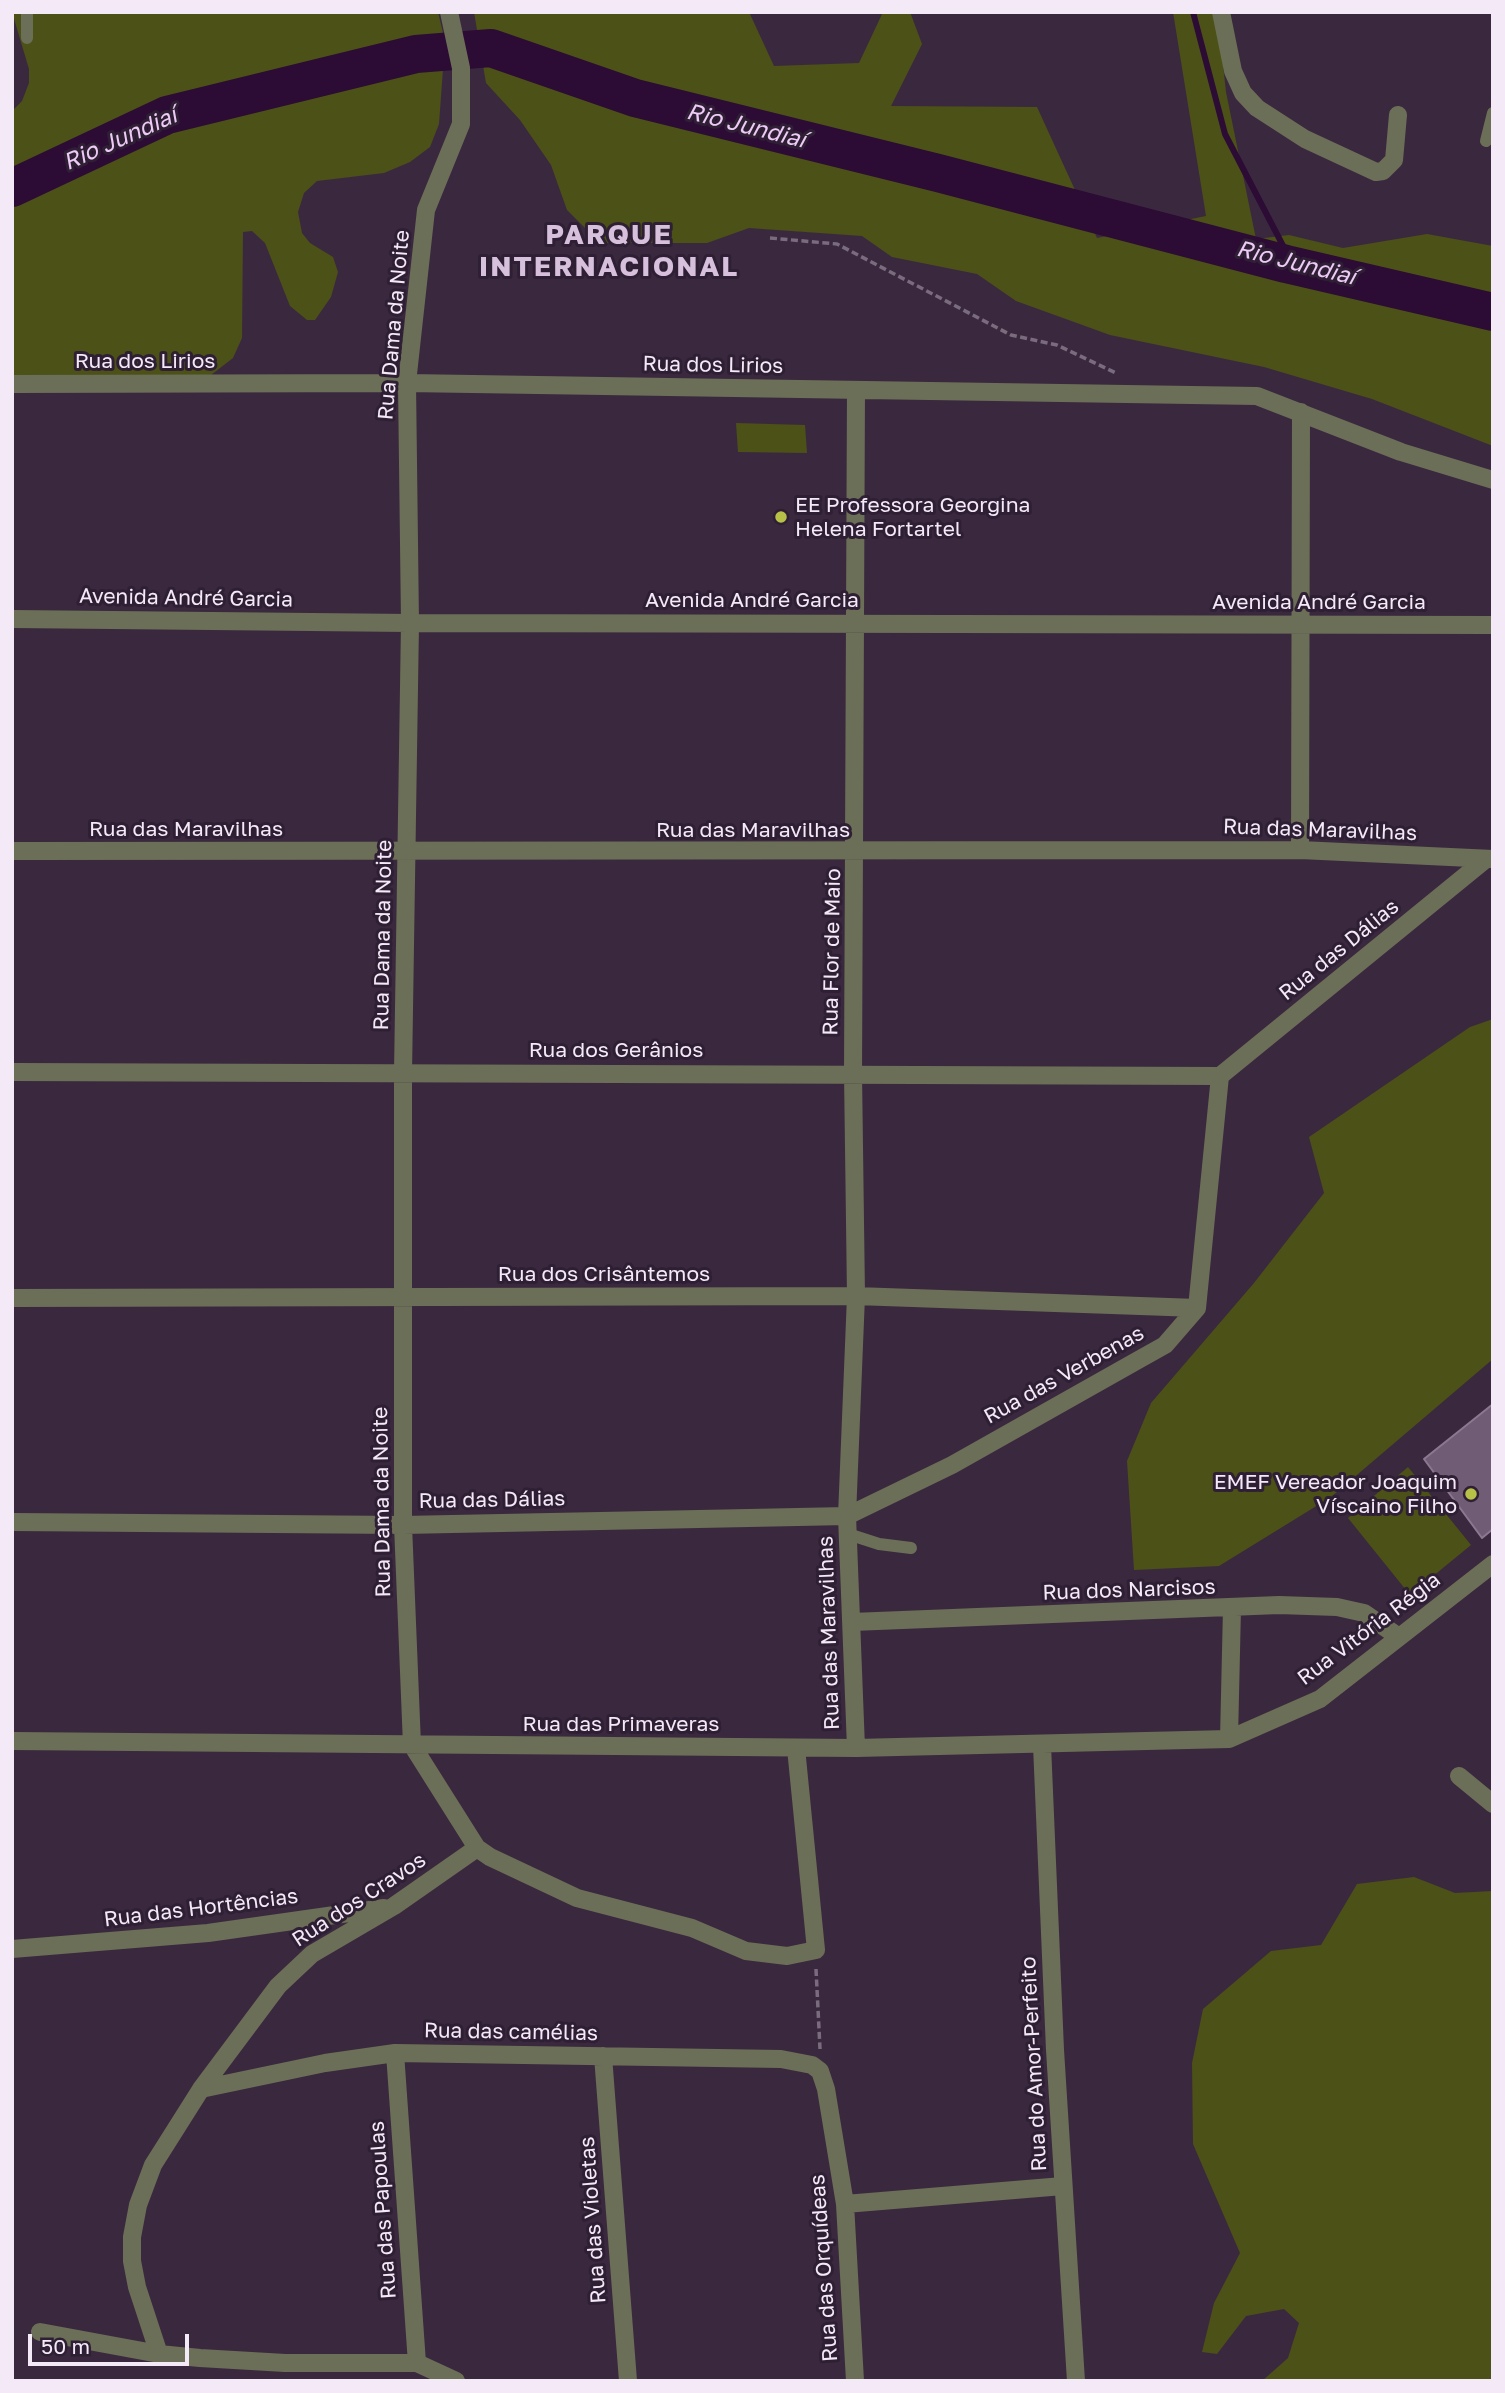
<!DOCTYPE html>
<meta charset="utf-8">
<style>
body{margin:0}
#map{position:relative;width:1505px;height:2393px;overflow:hidden;background:#3a293e;font-family:"Golos Text",sans-serif}
canvas{display:block}
.frame{position:absolute;inset:0;border:14px solid #f4e9f7;pointer-events:none}
.scale{position:absolute;left:28px;top:2334px;width:161px;height:32px;box-sizing:border-box;border:4px solid #f4e9f7;border-top:0;padding-left:9px;font-size:21px;line-height:24px;white-space:nowrap;color:#f4e9f7;-webkit-text-stroke:5px #2f1f34;paint-order:stroke}
</style>
<div id="map">
<canvas width="1505" height="2393"></canvas>
<div class="frame"></div>
<div class="scale">50 m</div>
</div>
<script>
const g = document.querySelector('canvas').getContext('2d');
g.lineJoin = 'round';
function paint(path, color) {
  g.fillStyle = color;
  g.fill(path, 'evenodd');
}
function toPath(rows) {
  const path = new Path2D();
  for (const r of rows) {
    path.moveTo(r[0], r[1]);
    for (let i = 2; i < r.length; i += 2) path.lineTo(r[i], r[i + 1]);
  }
  return path;
}
function strokePath(path, color, width, dash) {
  g.strokeStyle = color;
  g.lineWidth = width;
  g.lineCap = dash ? 'butt' : 'round';
  g.setLineDash(dash || []);
  g.stroke(path);
}
function write(font, color, halo, rows, align = 'center') {
  g.font = font + ' "Golos Text",sans-serif';
  g.lineWidth = 6;
  g.setLineDash([]);
  g.textBaseline = 'middle';
  g.strokeStyle = halo;
  g.fillStyle = color;
  for (const [text, x, y, turn = 0] of rows) {
    g.save();
    g.translate(x, y);
    g.rotate((+turn || 0) * Math.PI / 180);
    g.textAlign = isNaN(turn) ? turn : align;
    if (halo) g.strokeText(text, 0, 0);
    g.fillText(text, 0, 0);
    g.restore();
  }
}
const green = toPath([
 [12,12,438,12,445,41,439,124,430,147,410,162,384,173,317,181,304,193,298,212,302,233,310,243,333,257,338,272,331,297,315,320,307,320,290,306,265,243,252,231,243,232,242,338,233,358,211,375,12,385,12,111,22,101,29,83,29,69],
 [474,12,749,12,774,66,859,63,883,12,910,12,922,44,891,106,1037,107,1097,238,1206,216,1173,12,1217,12,1226,92,1256,239,1289,235,1343,248,1427,234,1493,246,1493,446,1372,399,1264,367,1110,335,1016,301,977,274,892,257,862,236,749,228,707,243,600,243,567,210,551,165,520,120,486,83],
 [736,423,805,425,807,453,738,452],
 [1493,1019,1493,1359,1331,1497,1219,1566,1134,1570,1127,1461,1151,1403,1254,1283,1324,1193,1309,1137,1470,1027],
 [1408,1467,1471,1545,1410,1595,1348,1518],
 [1414,1877,1455,1893,1493,1891,1493,2381,1262,2381,1288,2358,1299,2323,1284,2309,1246,2316,1217,2354,1202,2352,1214,2303,1240,2253,1193,2144,1192,2063,1203,2009,1271,1951,1321,1945,1357,1884]
]);
const stream = toPath([
 [1193,12,1225,134,1293,265]
]);
const river = toPath([
 [12,188,167,115,416,54,491,48,635,98,938,173,1286,264,1493,312]
]);
const building = toPath([
 [1493,1404,1493,1529,1482,1538,1424,1459,1493,1404]
]);
const path = toPath([
 [770,238,837,244,1011,335,1057,345,1116,373],
 [816,1969,820,2049]
]);
const lane = toPath([
 [27,12,27,38],
 [1486,141,1493,113],
 [848,1534,879,1544,911,1548]
]);
const street = toPath([
 [449,12,461,68,461,124,426,210,407,383,410,623,403,1073,403,1525,412,1745,477,1848,490,1857,577,1898,692,1928,746,1951,787,1956,816,1950,796,1748],
 [1221,12,1233,71,1243,93,1257,108,1305,139,1376,172,1383,171,1394,160,1398,115],
 [12,384,407,383,1257,396,1401,452,1493,480],
 [856,390,853,1073,856,1296,847,1516,856,1748],
 [12,619,410,623,1493,625],
 [1300,850,1301,412],
 [12,851,1300,850,1493,859],
 [12,1072,1220,1076],
 [1220,1076,1486,859],
 [12,1298,856,1296,1197,1308],
 [12,1522,403,1525,847,1516,952,1465,1140,1359,1165,1345,1197,1308,1220,1076],
 [852,1622,1279,1605,1337,1607,1364,1613,1399,1637],
 [1229,1739,1232,1608],
 [12,1741,856,1748,1229,1739,1320,1699,1493,1564],
 [1042,1745,1055,2050,1076,2381],
 [1459,1776,1493,1804],
 [12,1949,208,1933,384,1908],
 [395,2053,417,2363],
 [603,2056,628,2381],
 [201,2089,325,2063,395,2053,781,2059,812,2065,820,2071,826,2089,845,2204,855,2381],
 [845,2204,1063,2186],
 [40,2332,159,2354,200,2358,285,2363,417,2363,456,2381],
 [159,2354,137,2287,132,2261,132,2237,138,2205,153,2165,201,2089,278,1986,312,1954,394,1906,477,1848]
]);
const markers = [
 [781,517,7,"#b7c148"],
 [1471,1494,7,"#b7c148"]
];
const streetNames = [
 ["Rua Dama da Noite",394,325,-85],
 ["Rua dos Lirios",145,361],
 ["Rua dos Lirios",713,365,1],
 ["Avenida André Garcia",186,598,1],
 ["Avenida André Garcia",752,600],
 ["Avenida André Garcia",1319,602],
 ["Rua das Maravilhas",186,829],
 ["Rua das Maravilhas",753,830],
 ["Rua das Maravilhas",1320,830,2],
 ["Rua Dama da Noite",383,935,-89],
 ["Rua das Dálias",1339,950,-39],
 ["Rua Flor de Maio",832,952,-89],
 ["Rua dos Gerânios",616,1050],
 ["Rua dos Crisântemos",604,1274],
 ["Rua das Verbenas",1064,1375,-29],
 ["Rua das Dálias",492,1500,-1],
 ["Rua Dama da Noite",382,1502,-91],
 ["Rua dos Narcisos",1129,1590,-2],
 ["Rua Vitória Régia",1369,1629,-37],
 ["Rua das Maravilhas",829,1633,-92],
 ["Rua das Primaveras",621,1724],
 ["Rua dos Cravos",359,1900,-33],
 ["Rua das Hortências",201,1908,-7],
 ["Rua das camélias",511,2032,1],
 ["Rua do Amor-Perfeito",1034,2064,-93],
 ["Rua das Papoulas",383,2210,-94],
 ["Rua das Violetas",593,2220,-94],
 ["Rua das Orquídeas",824,2268,-94]
];
const poiNames = [
 ["EE Professora Georgina",795,505],
 ["Helena Fortartel",795,529],
 ["EMEF Vereador Joaquim",1457,1482,"right"],
 ["Víscaino Filho",1457,1506,"right"]
];
const waterNames = [
 ["Rio Jundiaí",746,126,14],
 ["Rio Jundiaí",120,139,-24],
 ["Rio Jundiaí",1296,263,14]
];
const districtNames = [
 ["PARQUE",609,235],
 ["INTERNACIONAL",609,267]
];
paint(green, '#4c5117');
strokePath(stream, '#2c0b35', 6);
strokePath(river, '#2c0b35', 38);
paint(building, '#705d75');
strokePath(building, '#8c7891', 2);
strokePath(path, '#7a6b7e', 3.5, [7, 3.5]);
strokePath(lane, '#6c6f57', 12);
strokePath(street, '#6c6f57', 18);
for (const [x, y, r, color] of markers) {
  const dot = new Path2D();
  dot.arc(x, y, r, 0, 2 * Math.PI);
  g.fillStyle = color;
  g.fill(dot);
  strokePath(dot, '#2f1f34', 2.5);
}
write('21px', '#f4e9f7', '#2f1f34', streetNames);
write('21px', '#f4e9f7', '#2f1f34', poiNames, 'left');
write('italic 23px', '#edcbf6', '#2f1f34', waterNames);
g.letterSpacing = '2px';
write('bold 28px', '#d6c0dc', '#2f1f34', districtNames);
g.letterSpacing = '0px';
</script>
